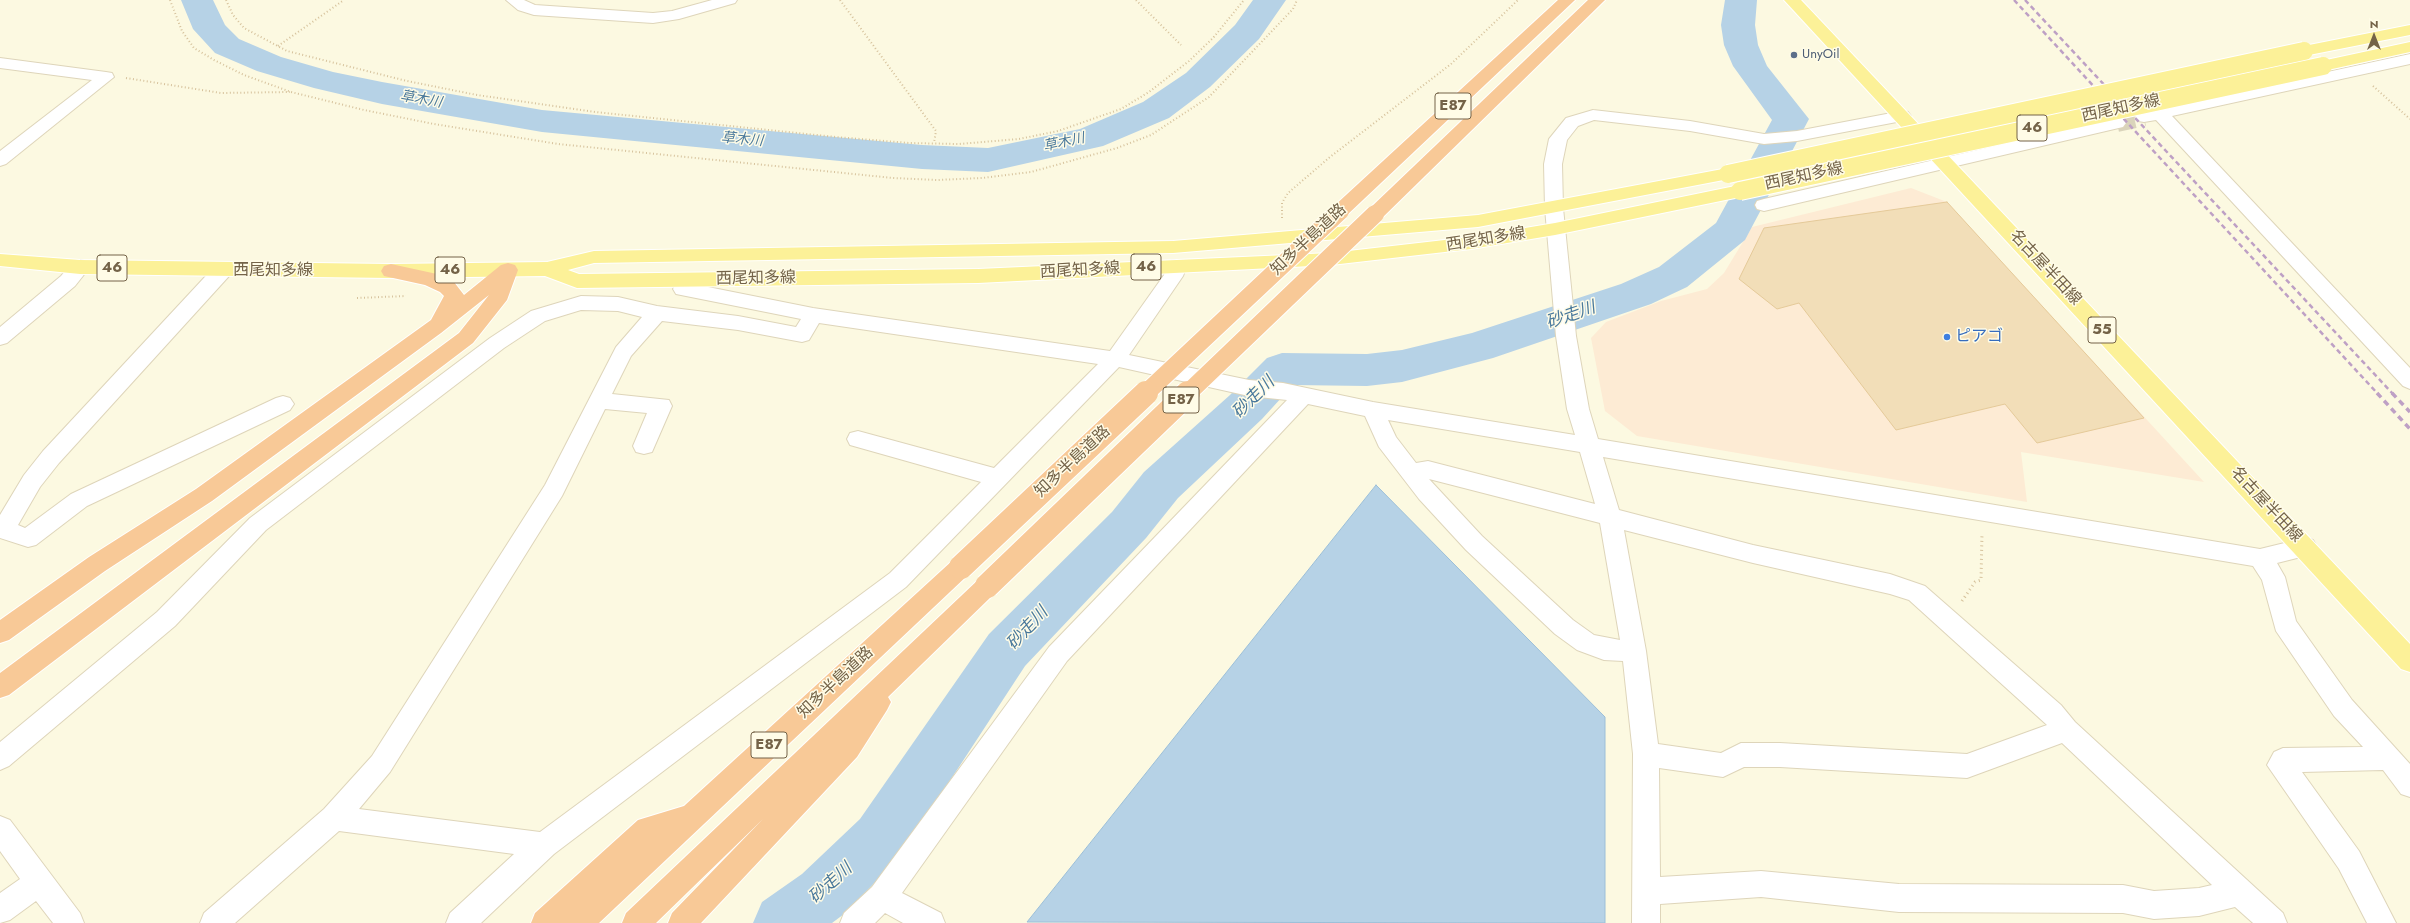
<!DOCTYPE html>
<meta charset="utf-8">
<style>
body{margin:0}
#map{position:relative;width:2410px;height:923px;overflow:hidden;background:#fcf9e1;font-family:Jost,sans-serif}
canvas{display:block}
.north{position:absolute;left:2354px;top:16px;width:40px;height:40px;-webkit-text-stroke:3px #fffce7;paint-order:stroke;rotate:0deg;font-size:11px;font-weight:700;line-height:16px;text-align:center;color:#746348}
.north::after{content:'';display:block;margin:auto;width:14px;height:18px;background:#746348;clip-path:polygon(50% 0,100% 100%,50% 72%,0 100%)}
</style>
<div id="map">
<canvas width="2410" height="923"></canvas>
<div class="north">N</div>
</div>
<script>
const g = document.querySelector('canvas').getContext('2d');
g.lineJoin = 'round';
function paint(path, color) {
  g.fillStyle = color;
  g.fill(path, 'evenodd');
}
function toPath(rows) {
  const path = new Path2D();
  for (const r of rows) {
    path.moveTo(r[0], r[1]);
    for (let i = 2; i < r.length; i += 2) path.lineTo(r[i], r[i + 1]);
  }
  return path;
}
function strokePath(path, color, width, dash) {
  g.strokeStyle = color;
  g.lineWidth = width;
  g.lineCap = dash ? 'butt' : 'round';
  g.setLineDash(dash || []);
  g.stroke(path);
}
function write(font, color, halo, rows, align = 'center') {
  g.font = font + ' Jost,"Noto Sans JP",sans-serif';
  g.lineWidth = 3;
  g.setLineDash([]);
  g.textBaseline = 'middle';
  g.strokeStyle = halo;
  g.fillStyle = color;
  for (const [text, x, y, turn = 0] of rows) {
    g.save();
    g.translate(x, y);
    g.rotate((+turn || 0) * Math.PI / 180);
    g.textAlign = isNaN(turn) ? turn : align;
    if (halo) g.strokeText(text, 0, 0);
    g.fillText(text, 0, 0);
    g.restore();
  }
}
const commercial = toPath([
 [1911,188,1947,202,2204,482,2021,452,2027,502,1637,436,1605,411,1591,338,1606,322,1661,301,1707,289,1724,273,1752,227]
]);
const water = toPath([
 [1376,485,1605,717,1605,923,1027,922,1376,485]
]);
const river = toPath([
 [181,0,213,0,225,25,239,39,281,57,333,72,382,82,542,110,922,145,988,148,1080,129,1143,102,1186,73,1235,25,1253,0,1286,0,1259,39,1210,87,1169,118,1103,146,988,172,922,169,542,132,382,104,314,88,257,71,215,53,193,29,181,0],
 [1725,0,1757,0,1755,25,1758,45,1767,66,1809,119,1745,240,1687,287,1651,304,1493,358,1402,382,1367,386,1293,385,1262,419,1178,498,1146,538,1025,666,900,857,844,914,832,923,753,923,762,902,802,874,860,819,989,634,1112,512,1144,472,1230,395,1267,358,1282,353,1367,354,1402,350,1472,333,1621,284,1659,267,1716,223,1772,120,1733,66,1724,45,1721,25,1725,0]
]);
const building = toPath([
 [1947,202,2096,365,2144,418,2037,443,2005,404,1896,430,1799,303,1777,309,1739,279,1764,228,1947,202]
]);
const minorTunnel = toPath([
 [2117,123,2144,117]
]);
const pathFar1 = toPath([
 [170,0,182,31,194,48,214,60,244,75,291,92,364,110,434,124,558,144,893,178,937,180,982,178,1031,172,1117,148,1151,135,1209,97,1293,9,1297,0],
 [226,0,233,15,244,28,287,51,407,81,477,95,595,112,836,137,909,143,959,144,1019,139,1058,131,1121,109,1149,92,1189,61,1213,38,1244,0],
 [840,0,936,131,934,143],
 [1136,0,1181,45],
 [278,46,344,0],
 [126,78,221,93,290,92],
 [2373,86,2410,119],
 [1282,218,1282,203,1288,193,1330,157,1451,64,1518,0],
 [357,298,406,296]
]);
const path = toPath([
 [1962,601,1975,582,1981,580,1982,533]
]);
const minor = toPath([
 [506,0,524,0,535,5,653,13,672,11,712,0,737,0,735,3,679,19,653,23,534,15,518,10,506,0],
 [2410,54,2410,64,2172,116,2410,368,2410,389,2403,386,2156,120,2144,122,2138,121,2135,117,2138,113,2144,112,2410,54],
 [0,58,106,72,112,73,114,77,6,164,0,166,0,151,92,80,0,68,0,58],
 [1593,110,1690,121,1764,134,1797,131,1902,111,1908,112,1911,116,1908,120,1902,121,1797,141,1764,144,1690,131,1594,120,1578,126,1567,140,1562,164,1563,208,1576,336,1589,409,1598,439,2260,549,2305,538,2313,540,2317,547,2313,554,2277,563,2285,577,2296,621,2352,700,2410,764,2410,797,2401,794,2383,770,2302,772,2359,851,2396,923,2367,923,2339,869,2267,765,2274,752,2283,748,2363,747,2334,716,2276,631,2262,580,2253,566,1603,457,1619,510,1753,545,1890,574,1925,586,2061,705,2075,722,2283,913,2287,923,2253,923,2235,907,2199,916,2154,919,2123,913,1899,912,1761,897,1660,904,1660,923,1632,923,1633,754,1623,661,1604,660,1577,650,1555,634,1466,550,1419,499,1379,447,1365,416,1308,404,1067,661,902,893,941,913,945,923,903,923,885,913,875,923,840,923,844,913,872,887,1049,647,1287,400,1249,396,1119,367,906,587,554,854,481,923,446,923,450,913,514,854,339,831,235,923,200,923,204,913,324,809,372,756,545,485,616,347,642,317,618,311,581,310,545,321,504,348,266,530,175,626,9,766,0,770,0,742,157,612,250,518,490,338,531,311,581,296,618,297,657,306,738,316,796,327,801,319,676,294,673,289,676,284,683,282,813,308,1110,351,1164,275,1170,261,1177,260,1184,261,1187,266,1183,276,1129,355,1249,380,1283,383,1373,402,1575,435,1567,409,1556,336,1545,208,1544,164,1549,139,1566,118,1593,110],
 [662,321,738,330,802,342,809,340,819,323,1098,364,994,468,858,431,850,433,847,439,850,445,981,482,890,573,540,832,359,809,390,772,562,496,605,409,647,413,633,446,636,452,644,454,652,452,672,406,669,400,612,394,631,356,662,321],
 [1388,420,1580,452,1595,504,1428,461,1416,463,1396,437,1388,420],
 [1429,479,1600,523,1620,640,1594,635,1573,620,1482,536,1429,479],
 [1624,530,1753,563,1890,594,1909,600,2047,725,1967,754,1780,743,1741,743,1721,753,1658,744,1646,651,1624,530],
 [2062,743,2212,885,2199,888,2154,891,2123,885,1899,884,1761,871,1660,877,1659,768,1723,777,1744,767,1780,767,1967,778,2062,743],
 [2117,118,2123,119,2126,123,2123,127,1764,211,1757,209,1755,205,1757,201,1764,199,2117,118],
 [80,260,87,262,90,267,75,286,7,343,0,345,0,327,61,276,73,262,80,260],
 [223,263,230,265,233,270,230,275,59,463,40,487,18,525,25,528,71,494,276,398,283,396,290,398,294,404,290,410,87,506,36,545,28,547,0,538,0,515,24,475,43,451,216,265,223,263],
 [0,816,10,820,80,913,84,923,53,923,36,901,10,920,0,923,0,893,20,879,0,851,0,816]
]);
const major = toPath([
 [1784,0,1801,0,2410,644,2410,672,2401,669,1784,0],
 [2410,25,2410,35,2304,56,2298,54,2296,51,2298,48,2304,46,2410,25],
 [2410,42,2410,52,2323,71,2317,70,2315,66,2317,62,2410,42],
 [1728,168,1734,170,1737,174,1734,178,1478,227,1173,253,594,263,568,270,579,274,978,269,1331,253,1471,237,1555,223,1740,185,1746,187,1749,191,1746,195,1740,197,1555,235,1471,249,1331,265,978,283,577,288,545,276,391,278,80,274,0,266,0,254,80,260,391,264,547,262,594,251,1173,241,1478,215,1728,168]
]);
const highway = toPath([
 [1558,0,1575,0,1347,215,1340,217,1333,215,1331,211,1333,207,1558,0],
 [1588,0,1605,0,1382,218,1375,220,1368,218,1366,214,1368,210,1588,0],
 [508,263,515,265,518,270,507,300,473,343,9,695,0,698,0,673,459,333,489,295,441,333,212,501,105,571,9,640,0,643,0,620,89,557,196,489,431,320,444,296,440,292,425,285,384,276,381,271,384,266,391,264,437,274,454,282,464,295,501,265,508,263],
 [961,557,969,560,973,567,969,574,599,923,531,923,535,913,638,820,684,806,953,560,961,557],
 [987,576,995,579,999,586,995,593,888,697,891,702,887,710,857,757,701,923,668,923,672,913,763,819,656,923,622,923,626,913,979,579,987,576]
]);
const railFar1 = toPath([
 [2014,0,2378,394],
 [2025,0,2393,394]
]);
const rail = toPath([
 [2377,393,2410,429],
 [2392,393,2410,412]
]);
const majorBridge = toPath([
 [1728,174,2304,51],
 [1740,191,2323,66]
]);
const highwayBridgeFar1 = toPath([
 [1145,394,1340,211],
 [1187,394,1375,214]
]);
const highwayBridge = toPath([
 [961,567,1146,393],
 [987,586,1188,393]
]);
const markers = [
 [1794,55,4,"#5c6f8a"],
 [1947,337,4,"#3f7fe0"]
];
const farServicenames = [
 ["UnyOil",1802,55]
];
const farWaternames = [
 ["草木川",421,100,10],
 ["草木川",742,140,5],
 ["草木川",1064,143,-12]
];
const shields = [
 [1453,106,36],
 [2032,128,30],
 [1146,267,30],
 [112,268,30],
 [450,270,30],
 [2102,330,28],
 [1181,400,36],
 [769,745,36]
];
const shieldNames = [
 ["E87",1453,106],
 ["46",2032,128],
 ["46",1146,267],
 ["46",112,268],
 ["46",450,270],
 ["55",2102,330],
 ["E87",1181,400],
 ["E87",769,745]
];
const streetNames = [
 ["西尾知多線",2121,109,-12],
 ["西尾知多線",1804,177,-12],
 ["知多半島道路",1309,240,-43],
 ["西尾知多線",1486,240,-9],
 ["名古屋半田線",2045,268,47],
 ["西尾知多線",273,271],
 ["西尾知多線",1080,271,-3],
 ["西尾知多線",756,279,-1],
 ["知多半島道路",1073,462,-43],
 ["名古屋半田線",2266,505,47],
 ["知多半島道路",836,683,-43]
];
const shopNames = [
 ["ピアゴ",1955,337]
];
const waterNames = [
 ["砂走川",1571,316,-19],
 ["砂走川",1254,398,-45],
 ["砂走川",1028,629,-47],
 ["砂走川",831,884,-42]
];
paint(commercial, '#fdebd4');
paint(water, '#b6d2e6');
strokePath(water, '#9cbfd8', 1);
paint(river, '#b6d2e6');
paint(building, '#f2deb8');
strokePath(building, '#e5ca99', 1);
strokePath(minorTunnel, '#dad4bb', 18, [18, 9]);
strokePath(minor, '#ded5ba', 2);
strokePath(major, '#fff', 2);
strokePath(highway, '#fff', 2);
strokePath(pathFar1, '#d6c29c', 2, [1, 2.5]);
strokePath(path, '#d6c29c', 3, [1, 3.5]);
paint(minor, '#fff');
paint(major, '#fcf198');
paint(highway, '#f8c997');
strokePath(railFar1, '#bea0c5', 2.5, [5, 3.5]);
strokePath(rail, '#bea0c5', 3.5, [6, 4.5]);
strokePath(majorBridge, '#fff', 20, []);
strokePath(highwayBridgeFar1, '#fff', 20, []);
strokePath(highwayBridge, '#fff', 26, []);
strokePath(majorBridge, '#fcf198', 18);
strokePath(highwayBridgeFar1, '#f8c997', 18);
strokePath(highwayBridge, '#f8c997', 24);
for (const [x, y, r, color] of markers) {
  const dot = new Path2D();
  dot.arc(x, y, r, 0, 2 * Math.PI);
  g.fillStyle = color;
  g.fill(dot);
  strokePath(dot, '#fffce7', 1.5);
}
write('13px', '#4e5e75', '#fffce7', farServicenames, 'left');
write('italic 14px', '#4a799c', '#fffce7', farWaternames);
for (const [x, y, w] of shields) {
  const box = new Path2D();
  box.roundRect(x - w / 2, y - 13, w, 26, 3);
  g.fillStyle = '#fffce7';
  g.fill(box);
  strokePath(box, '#746348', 1);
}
write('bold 15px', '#746348', null, shieldNames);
write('16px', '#746348', '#fffce7', streetNames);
write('16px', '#366cbe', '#fffce7', shopNames, 'left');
write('italic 17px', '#4a799c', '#fffce7', waterNames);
</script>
